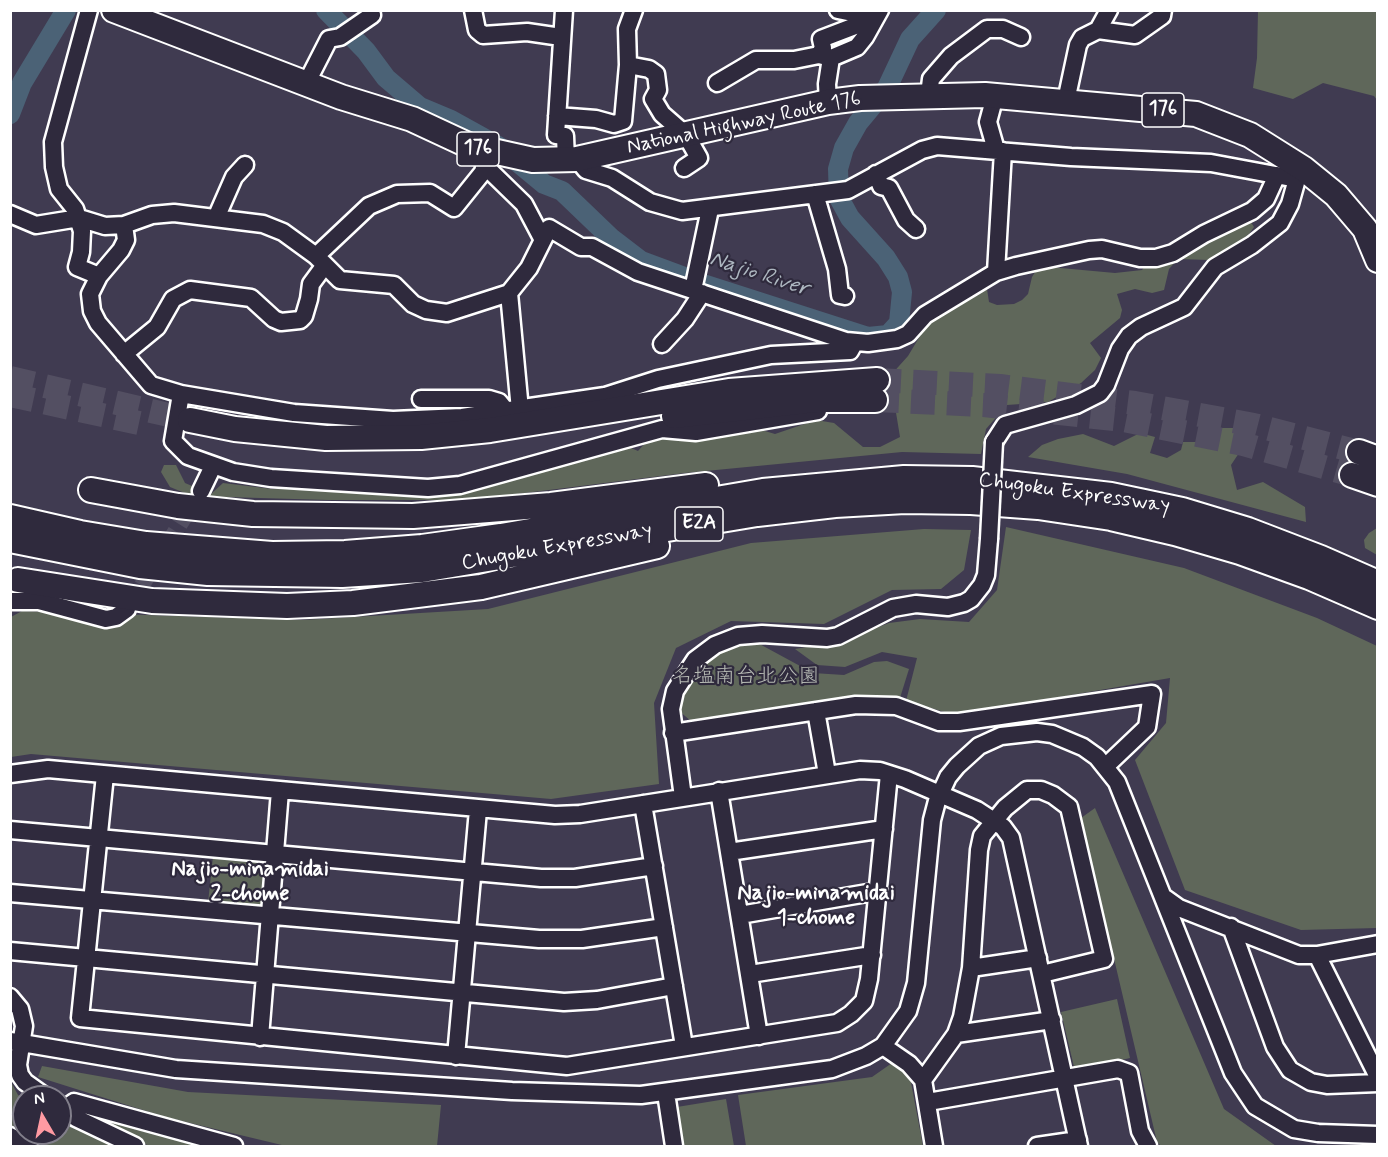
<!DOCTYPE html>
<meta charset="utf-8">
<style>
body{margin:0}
#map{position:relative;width:1388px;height:1157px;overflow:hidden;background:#403b51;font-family:Mynerve,sans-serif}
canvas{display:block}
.frame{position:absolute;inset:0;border:12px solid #fff;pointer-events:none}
.north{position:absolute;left:12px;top:1085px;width:60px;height:60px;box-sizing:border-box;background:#2f2a3d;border:2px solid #827f8b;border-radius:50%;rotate:351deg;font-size:16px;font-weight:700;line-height:24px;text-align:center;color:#fff}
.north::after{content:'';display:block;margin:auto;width:21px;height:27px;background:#ff9aa2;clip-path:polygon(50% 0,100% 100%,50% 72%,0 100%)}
</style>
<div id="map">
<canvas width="1388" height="1157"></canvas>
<div class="frame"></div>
<div class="north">N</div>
</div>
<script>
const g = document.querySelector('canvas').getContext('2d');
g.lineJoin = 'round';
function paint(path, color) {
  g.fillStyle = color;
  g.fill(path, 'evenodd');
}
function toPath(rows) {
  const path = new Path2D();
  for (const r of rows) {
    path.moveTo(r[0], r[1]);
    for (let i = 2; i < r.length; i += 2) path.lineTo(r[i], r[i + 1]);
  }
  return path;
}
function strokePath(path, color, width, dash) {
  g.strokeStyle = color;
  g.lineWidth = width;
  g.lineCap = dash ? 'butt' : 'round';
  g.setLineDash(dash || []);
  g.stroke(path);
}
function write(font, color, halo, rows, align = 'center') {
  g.font = font + ' Mynerve,"Klee One",sans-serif';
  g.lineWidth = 4.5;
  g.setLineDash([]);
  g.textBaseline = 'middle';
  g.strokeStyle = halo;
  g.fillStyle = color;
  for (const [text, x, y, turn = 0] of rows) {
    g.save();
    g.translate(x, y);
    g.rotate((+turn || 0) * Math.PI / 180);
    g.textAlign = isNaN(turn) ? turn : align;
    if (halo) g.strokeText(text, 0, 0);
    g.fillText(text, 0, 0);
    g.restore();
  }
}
const green = toPath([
 [1258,11,1377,11,1377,100,1374,96,1323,83,1293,99,1253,88,1257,58],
 [1247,216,1254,227,1249,234,1226,252,1209,260,1178,259,1169,269,1164,290,1152,293,1135,289,1117,294,1122,310,1120,318,1090,343,1101,358,1095,370,1081,383,1048,402,1007,405,986,429,981,454,902,452,685,473,469,500,328,500,192,496,170,487,161,472,164,465,176,465,185,483,211,494,223,483,273,489,326,487,446,493,622,444,638,451,646,442,658,436,758,429,775,434,816,420,834,423,863,447,880,447,900,437,890,376,908,356,926,326,932,321,987,289,989,302,997,305,1014,304,1022,300,1028,294,1032,277,1039,266,1115,273,1142,270,1155,254],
 [1218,428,1234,428,1249,438,1231,465,1237,490,1263,482,1305,507,1306,522,1127,474,1028,457,1042,445,1058,439,1083,434,1114,446,1140,433,1155,437,1150,453,1167,458,1181,450,1183,442,1200,442],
 [1006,527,1184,568,1317,618,1377,646,1377,928,1301,930,1185,890,1135,760,1166,723,1170,678,955,715,906,701,917,658,882,652,845,667,817,665,795,649,840,641,889,623,920,619,969,622,997,590],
 [1377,528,1378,528,1377,555,1365,548,1364,540,1369,533],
 [924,529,971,530,964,570,941,589,892,590,824,624,731,621,676,648,654,703,659,784,551,799,31,754,11,757,11,617,22,611,302,620,488,609,751,543],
 [754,641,813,673,844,675,874,662,887,661,909,669,899,701,692,722,678,710,679,694,701,663,728,646],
 [1095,808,1224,1109,1276,1146,1161,1146,1157,1142,1081,818],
 [213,856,257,861,268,872,264,904,258,908,208,903],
 [1117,999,1130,1058,1075,1071,1061,1012],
 [892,1063,910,1077,923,1146,746,1146,738,1095,872,1077],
 [42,1066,188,1092,441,1105,437,1146,286,1146,165,1117,38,1077],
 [10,1080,18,1095,24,1098,24,1133,11,1125],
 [726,1099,734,1146,684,1146,677,1107],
 [86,1113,210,1146,149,1146],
 [60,1118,111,1146,47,1146,24,1133,60,1133]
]);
const river = toPath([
 [326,10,366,51,386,78,420,107,451,120,498,146,544,184,562,191,611,238,641,261,703,284,868,337,888,335,899,323,902,292,898,277,886,258,850,218,839,198,838,169,844,148,858,123,887,88,910,39,936,10],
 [10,114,22,83,66,10]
]);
const minorTunnel = toPath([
 [129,606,195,500]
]);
const highwayTunnel = toPath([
 [10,378,190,420],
 [877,380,1000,386,1135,403,1254,425,1359,452],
 [10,395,139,423],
 [875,400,984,405,1123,420,1243,444,1352,475]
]);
const minor = toPath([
 [89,10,53,142,54,167,59,189,75,209,82,231,81,252,77,267,99,276,90,294,92,311,98,323,151,385,181,394,173,441,188,456,233,472,271,478,428,488,460,485,662,429,696,432,818,411],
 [473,10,477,30,483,35,527,32,561,37],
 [564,10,556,135,565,136,566,161],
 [838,10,857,14,866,10],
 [1098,30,1109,10],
 [819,55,823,48,821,39,855,26,866,20,870,10],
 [628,65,649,69,656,74,658,90,653,99,662,114,686,135,699,158,684,168],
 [717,83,756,60,794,60,819,55,831,58],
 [306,84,329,39,340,37,372,15],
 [929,95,931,79,951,56,987,29,1003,29,1021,37],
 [995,96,988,122,996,150],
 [1066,101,1078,45,1082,38,1098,30,1135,35,1162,16,1163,10],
 [828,102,827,84,831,58,857,47,865,37,880,10],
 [557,116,596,119,614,124,623,121,628,65,627,29,634,10],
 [577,159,586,170,612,178,650,202,682,211,848,190,922,150,937,146,1071,157,1211,163,1297,179],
 [485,166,524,204,543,240],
 [876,174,881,186,889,188,906,220,916,229],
 [815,194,837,269,840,295,845,296],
 [10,214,36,225,79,218,105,226,124,225,152,215,174,213,263,224,283,232,316,256,340,280,394,285,413,304,426,310,447,313,509,293,529,268,549,228,581,247,592,247,638,272,846,341,868,343,897,339,908,334,925,315,996,272,1016,266,1089,250,1102,249,1140,258,1156,258,1173,253,1204,234,1252,211,1266,199,1277,175],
 [216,218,234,177,245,165],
 [316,256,369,206,397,194,430,193,454,208,483,172,488,152],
 [996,272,1003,151],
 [99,276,121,250,126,240,124,225],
 [693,290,710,209],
 [509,293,520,410],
 [662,344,685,319,702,293],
 [124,354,157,327,173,299,190,290,251,298,274,319,281,322,300,320,304,316,309,299,311,284,325,265],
 [181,394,294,413,393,420,462,417,605,396,658,379,771,355,850,351,855,342],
 [421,399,489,399,499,402,507,412],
 [994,442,1005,425,1076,405,1100,393,1106,385,1120,349,1129,336,1141,327,1184,307,1215,267,1252,245,1280,223,1290,204,1297,179,1303,170],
 [201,491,213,466],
 [10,601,39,601,106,619,116,617,127,609],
 [816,711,827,774],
 [673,733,856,705,896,706,939,722,959,722,1152,694,1147,727,1106,766],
 [10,774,48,769,555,815,580,814,860,770,880,771,905,779,977,810,1003,827,1011,838,1079,1146],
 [105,775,80,1018,567,1066,837,1023,851,1014,864,1001,869,979,889,774],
 [719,791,759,1036],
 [683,797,671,709,675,691,695,660,715,645,738,636,762,634,827,638,838,636,893,608,916,604,948,607,964,603,971,599,982,585,986,575,989,539],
 [643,804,684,1046],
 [10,830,541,878,575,878,654,866],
 [729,852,884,829],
 [10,893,539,939,582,939,664,927],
 [1165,898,1179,908,1299,955,1317,955,1378,944],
 [740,915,879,891],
 [1231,927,1275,1047,1290,1070,1311,1082,1327,1085,1378,1083],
 [10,951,564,1002,597,1000,674,986],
 [1317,955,1378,1077],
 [971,968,1038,958],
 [750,974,872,955],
 [10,997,20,1009,24,1026,18,1065,20,1075,25,1082,46,1097],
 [956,1034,1052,1020],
 [260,1037,280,791],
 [10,1041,176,1069,512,1091,641,1095,832,1069,866,1056,883,1046,908,1011,916,983,932,820,937,801,948,777,957,766,979,746,1001,736,1037,732,1052,734,1083,747,1097,757,1117,782,1233,1073,1255,1106,1294,1129,1318,1133,1378,1135],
 [883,1046,909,1064,923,1080,934,1146],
 [456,1056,478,810],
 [923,1080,956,1034,962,1017,971,968,979,850,982,836,1005,808,1027,790,1041,790,1053,795,1069,807,1104,959,1042,974],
 [666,1093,674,1146],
 [928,1102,1118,1069,1129,1073,1140,1131,1148,1146],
 [60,1107,76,1118,135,1146],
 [64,1109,74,1102,234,1146],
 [10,1136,29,1146],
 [1037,1146,1078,1140]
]);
const highway = toPath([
 [114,10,341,97,412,119,470,146,533,160,577,159,828,102,860,98,985,95,1196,114,1250,135,1304,169,1336,195,1365,229,1378,260],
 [674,416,815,400,875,400],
 [190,420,235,429,326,438,421,437,490,430,729,391,877,380],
 [1359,452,1378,459],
 [1352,475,1378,484],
 [91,490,178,506,253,514,413,516,551,505,706,485],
 [10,517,80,533,146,544,272,554,345,553,422,547,501,536,763,491,904,478,972,479,1111,495,1182,510,1248,530,1321,558,1378,583],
 [10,540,140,566,208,573,342,575,422,570,757,514,835,505,905,501,971,502,1038,507,1111,518,1175,533,1240,552,1309,577,1378,607],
 [18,580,152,601,287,606,353,603,481,587,657,546]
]);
const minorBridge = toPath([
 [989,539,994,442]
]);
const shields = [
 [1163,110,42],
 [478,149,42],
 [699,524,48]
];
const shieldNames = [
 ["176",1163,110],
 ["176",478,149],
 ["E2A",699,524]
];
const streetNames = [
 ["National Highway Route 176",744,124,-12],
 ["Chugoku Expressway",1074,494,8],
 ["Chugoku Expressway",557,548,-10]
];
const parkNames = [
 ["名塩南台北公園",746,678]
];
const waterNames = [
 ["Najio River",759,275,18]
];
const neighbourhoodNames = [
 ["Najio-minamidai",250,870],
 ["2-chome",250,895],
 ["Najio-minamidai",816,894],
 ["1-chome",816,919]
];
paint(green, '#5f675a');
strokePath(river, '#4b6276', 20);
strokePath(minorTunnel, '#534f62', 16, [16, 8]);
strokePath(highwayTunnel, '#534f62', 24, [24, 12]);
strokePath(minor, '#fff', 21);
strokePath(highway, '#fff', 28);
strokePath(minor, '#2f2a3d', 16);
strokePath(highway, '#2f2a3d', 24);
strokePath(minorBridge, '#fff', 21, []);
strokePath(minorBridge, '#2f2a3d', 16);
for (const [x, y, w] of shields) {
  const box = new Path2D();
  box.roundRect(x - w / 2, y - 17, w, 34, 4.5);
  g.fillStyle = '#2f2a3d';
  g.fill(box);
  strokePath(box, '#fff', 1.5);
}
write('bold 20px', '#fff', null, shieldNames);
write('21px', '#fff', '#2f2a3d', streetNames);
write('21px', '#b7bbb5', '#2f2a3d', parkNames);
write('italic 22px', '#aeb8c1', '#2f2a3d', waterNames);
write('bold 22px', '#fff', '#2f2a3d', neighbourhoodNames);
</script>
